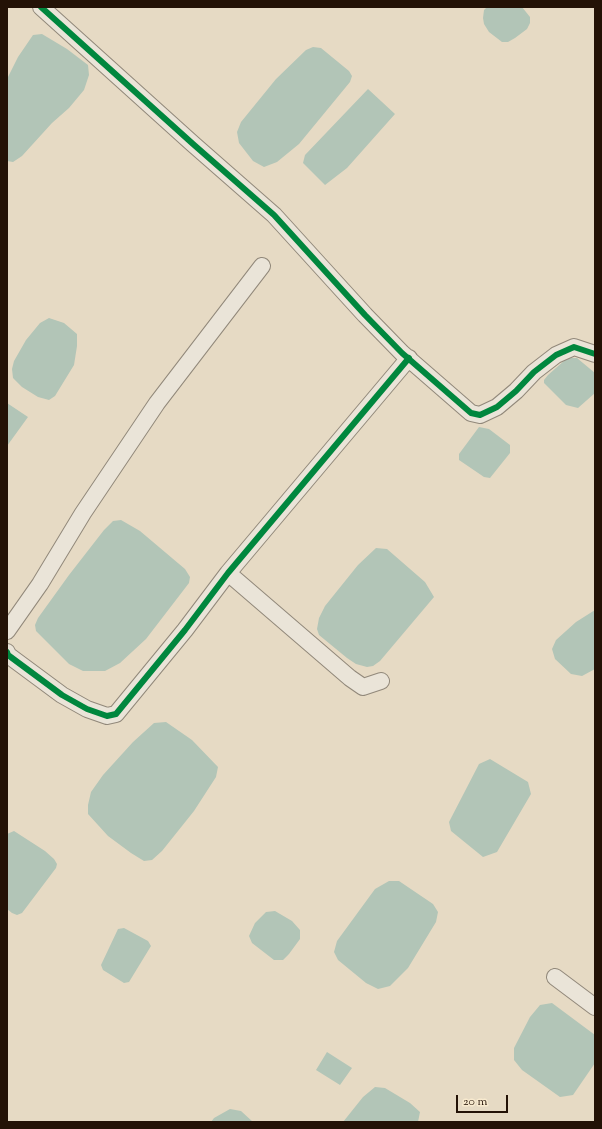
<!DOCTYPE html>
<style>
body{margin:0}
#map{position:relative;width:602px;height:1129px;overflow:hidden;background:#e6dac4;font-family:"Sorts Mill Goudy",serif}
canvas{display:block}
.frame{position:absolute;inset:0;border:8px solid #231206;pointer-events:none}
.scale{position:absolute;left:456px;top:1095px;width:52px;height:18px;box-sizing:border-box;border:2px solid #231206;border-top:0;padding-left:5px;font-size:12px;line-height:14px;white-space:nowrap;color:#231206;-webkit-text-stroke:3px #f8eacf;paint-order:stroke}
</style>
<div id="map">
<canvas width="602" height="1129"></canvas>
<div class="frame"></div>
<div class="scale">20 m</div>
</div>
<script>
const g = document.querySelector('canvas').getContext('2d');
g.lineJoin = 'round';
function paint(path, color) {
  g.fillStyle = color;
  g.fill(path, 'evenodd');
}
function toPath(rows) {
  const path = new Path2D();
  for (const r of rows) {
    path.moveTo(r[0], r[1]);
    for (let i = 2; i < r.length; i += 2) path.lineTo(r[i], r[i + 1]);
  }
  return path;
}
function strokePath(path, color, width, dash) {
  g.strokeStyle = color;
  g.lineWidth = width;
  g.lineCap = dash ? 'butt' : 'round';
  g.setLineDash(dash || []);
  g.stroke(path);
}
const water = toPath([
 [487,7,522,7,530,17,530,23,527,29,515,38,508,42,502,42,489,32,484,24,483,18,484,10],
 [42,34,67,49,88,65,89,75,84,90,69,108,52,123,22,156,13,162,7,161,7,79,18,57,33,35],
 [313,47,321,48,349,71,352,76,350,82,299,144,277,162,264,167,253,161,239,143,237,132,241,122,276,79,306,50],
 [368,89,395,114,347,168,325,185,303,163,305,155],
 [49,318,64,323,77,334,77,346,74,365,55,396,49,400,38,397,22,387,13,378,12,369,14,361,26,340,40,323],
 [571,358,577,358,595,373,595,393,578,408,566,405,544,383,544,380,548,375,565,360],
 [7,403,28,417,7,446],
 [479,427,489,429,510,445,510,453,490,478,484,477,459,460,459,454],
 [121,520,140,531,185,569,190,577,189,583,146,639,120,663,105,671,83,671,69,664,36,631,35,625,38,618,69,575,104,530,113,521],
 [376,548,387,549,425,582,434,597,380,661,373,666,367,667,356,664,347,658,319,635,317,629,319,618,325,606,358,565],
 [595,610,595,669,582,676,571,674,555,659,552,649,556,640,576,622],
 [166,722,192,740,218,767,216,777,194,811,162,851,152,860,144,861,131,853,108,836,88,814,88,805,91,792,103,775,133,742,154,723],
 [490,759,528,782,531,794,497,852,483,857,451,831,449,822,479,764],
 [14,831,45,851,54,859,57,864,56,868,22,913,17,915,12,913,7,909,7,834],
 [389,881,399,881,433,904,438,912,436,922,408,968,390,986,378,989,366,983,338,960,334,952,337,941,375,889],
 [275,911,292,921,300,930,300,939,289,954,283,960,274,960,252,943,249,936,255,923,266,912],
 [124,928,148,941,151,946,129,982,124,983,103,970,101,965,118,929],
 [552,1003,595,1035,595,1063,573,1095,560,1097,522,1070,514,1060,514,1048,530,1017,540,1005],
 [327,1052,352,1068,340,1085,316,1070],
 [375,1087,385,1088,410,1103,420,1112,418,1122,343,1122,363,1097],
 [230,1109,241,1111,253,1122,211,1122,214,1118]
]);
const street = toPath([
 [41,7,193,144,274,215,365,315,402,353,471,413,480,415,497,407,516,391,534,372,556,355,574,347,595,354],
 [228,573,350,678,363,687,381,681],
 [7,631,40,584,83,513,157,403,262,266],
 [7,652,8,655,62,695,87,709,107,716,116,714,185,630,228,573,409,358],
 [555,977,595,1007]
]);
const cycleway = toPath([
 [41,7,193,144,274,215,365,315,402,353,471,413,480,415,497,407,516,391,534,372,556,355,574,347,595,354],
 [7,652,8,655,62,695,87,709,107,716,116,714,185,630,228,573,409,358]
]);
paint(water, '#b2c5b7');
strokePath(street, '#91887a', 18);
strokePath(street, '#eae4d8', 16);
strokePath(cycleway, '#00873e', 6);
</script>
